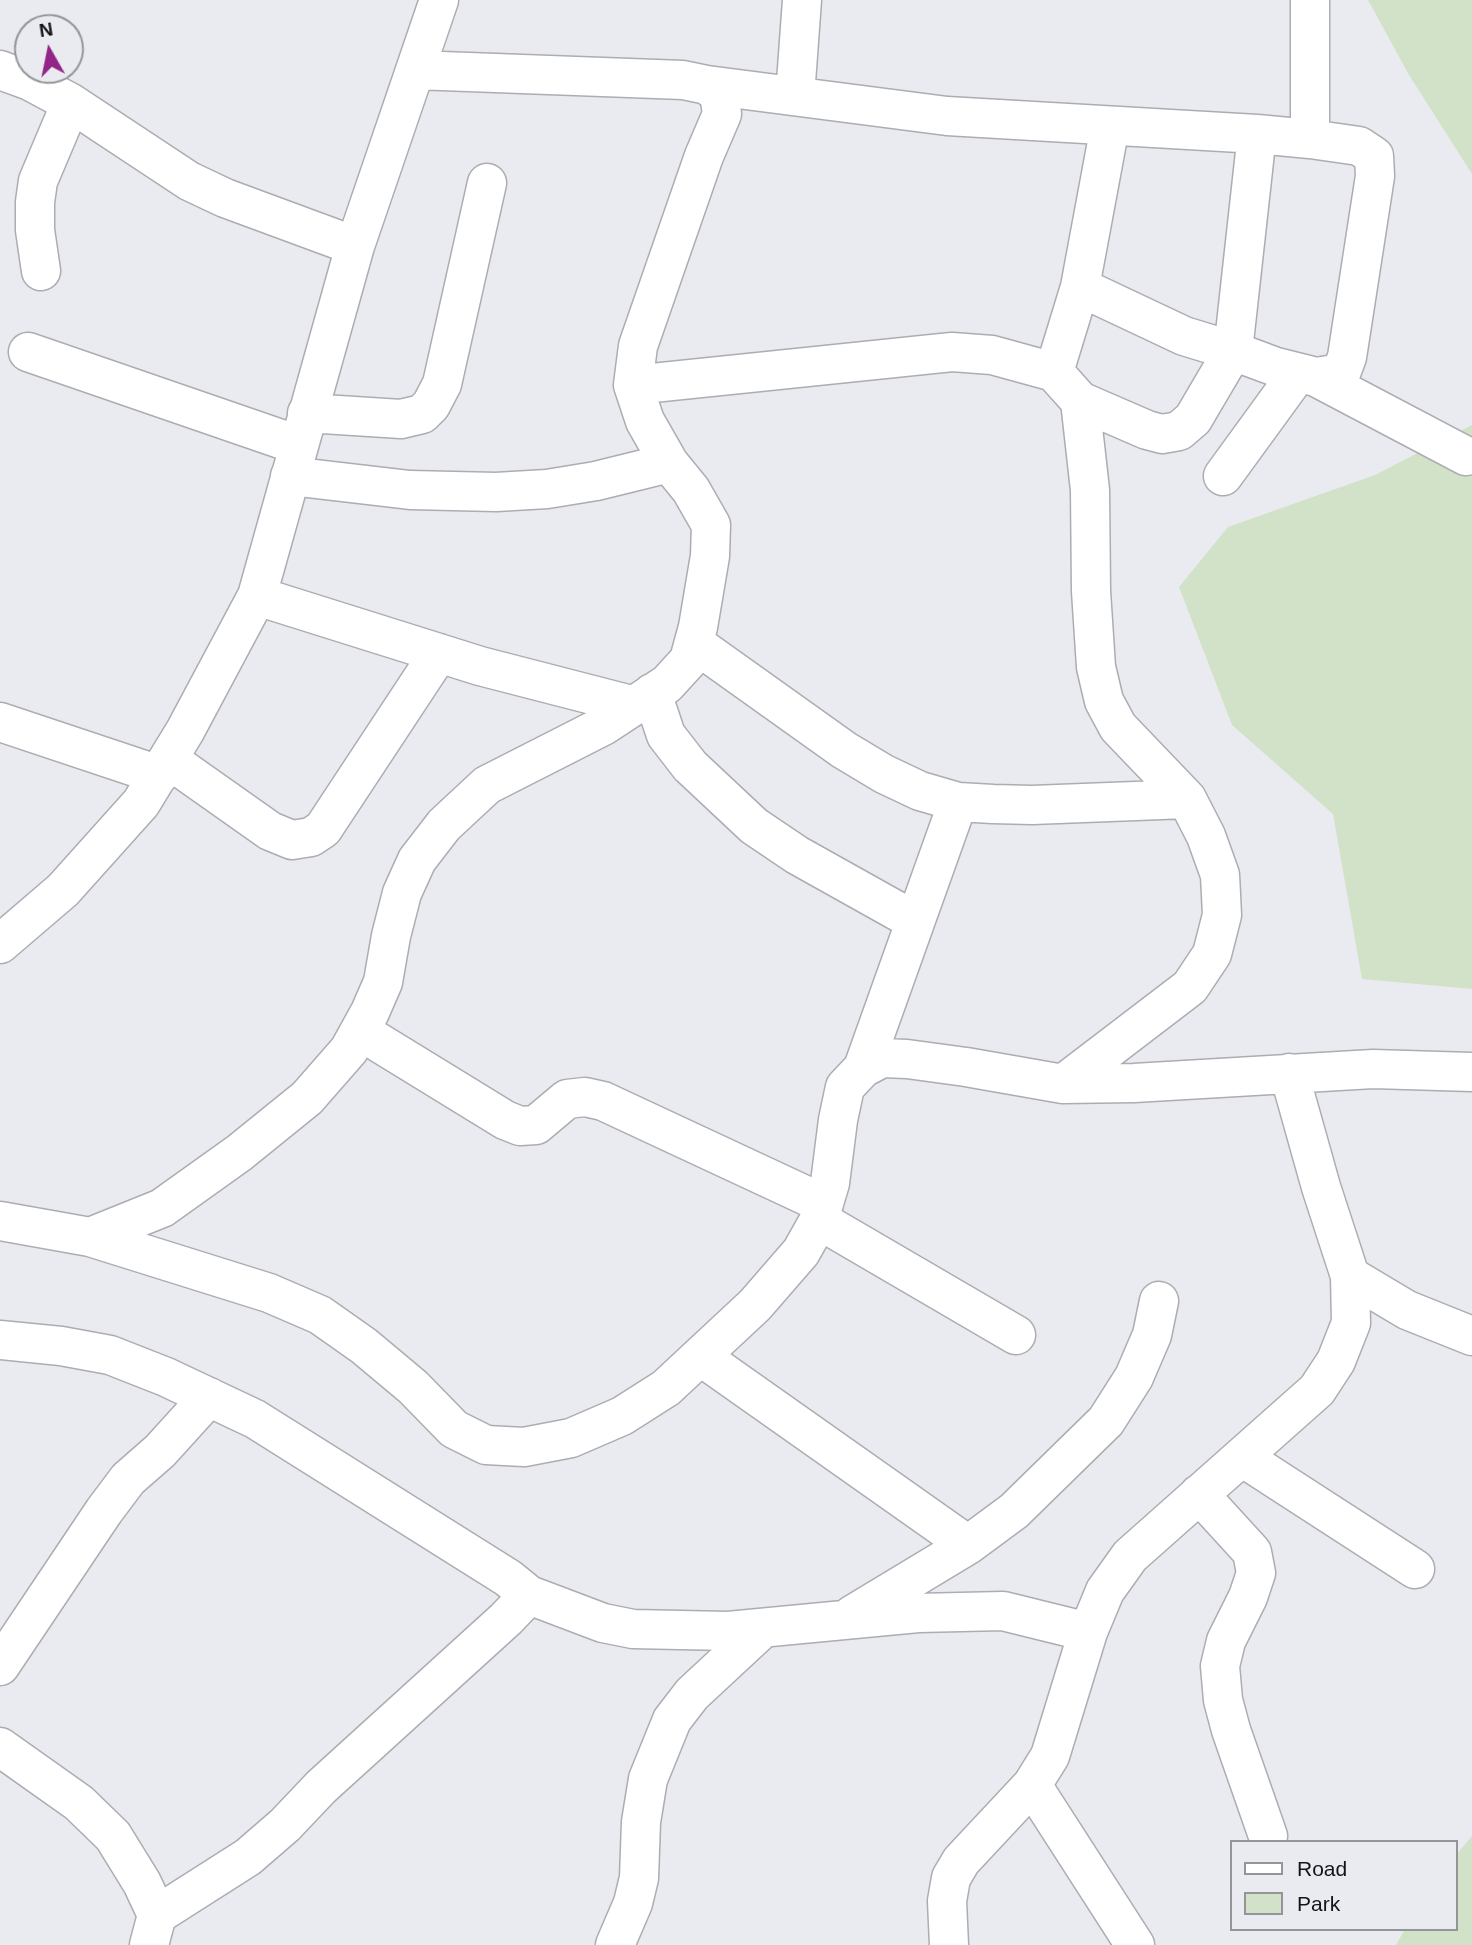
<!DOCTYPE html>
<style>
body{margin:0}
#map{position:relative;width:1472px;height:1945px;overflow:hidden;background:#eaebf1;font-family:Arial,sans-serif}
canvas{display:block}
.legend{position:absolute;left:1230px;top:1840px;width:228px;height:91px;box-sizing:border-box;background:#eaebf1;border:2px solid #949599;margin:0;padding:9px 12px;list-style:none;font-size:21px;color:#131416}
.legend li{display:flex;align-items:center;gap:14px;height:35px}
.legend b{width:35px;border:2px solid #949599}
.north{position:absolute;left:14px;top:14px;width:70px;height:70px;box-sizing:border-box;background:#eaebf1;border:2px solid #949599;border-radius:50%;rotate:351deg;font-size:19px;font-weight:700;line-height:28px;text-align:center;color:#131416}
.north::after{content:'';display:block;margin:auto;width:24px;height:32px;background:#922587;clip-path:polygon(50% 0,100% 100%,50% 72%,0 100%)}
</style>
<div id="map">
<canvas width="1472" height="1945"></canvas>
<ul class="legend">
<li><b style="height:9px;background:#fff"></b>Road</li>
<li><b style="height:19px;background:#d1e2c8"></b>Park</li>
</ul>
<div class="north">N</div>
</div>
<script>
const g = document.querySelector('canvas').getContext('2d');
g.lineJoin = 'round';
function paint(path, color) {
  g.fillStyle = color;
  g.fill(path, 'evenodd');
}
function toPath(rows) {
  const path = new Path2D();
  for (const r of rows) {
    path.moveTo(r[0], r[1]);
    for (let i = 2; i < r.length; i += 2) path.lineTo(r[i], r[i + 1]);
  }
  return path;
}
function strokePath(path, color, width, dash) {
  g.strokeStyle = color;
  g.lineWidth = width;
  g.lineCap = dash ? 'butt' : 'round';
  g.setLineDash(dash || []);
  g.stroke(path);
}
const green = toPath([
 [1368,0,1472,0,1472,174,1409,75],
 [1472,425,1472,989,1362,979,1333,814,1232,725,1179,587,1228,527,1375,475],
 [1472,1836,1472,1945,1396,1945,1405,1929,1456,1929,1456,1855]
]);
const minor = toPath([
 [1310,0,1310,139],
 [0,70,30,81,71,103,189,181,225,198,355,246],
 [707,85,947,116,1257,134,1310,139,1359,146,1374,156,1375,176,1347,357,1341,373,1316,377,1276,367,1233,351,1184,336,1080,287],
 [795,96,802,0],
 [41,271,35,230,35,202,38,181,71,103],
 [28,352,298,445],
 [1054,372,1080,287,1110,126],
 [1316,377,1466,456],
 [633,385,952,352,992,355,1054,372,1080,401,1090,490,1091,591,1096,667,1104,701,1118,727,1187,799,1206,836,1220,875,1222,915,1212,954,1190,987,1063,1084],
 [1080,401,1147,430,1162,434,1179,431,1193,419,1233,351,1257,134],
 [307,413,401,419,422,414,431,405,442,384,487,183],
 [290,476,410,490,496,492,547,489,596,481,669,463],
 [1223,476,1298,373],
 [257,596,480,666,635,706],
 [694,643,844,750,884,774,920,791,958,802,993,804,1032,805,1187,799],
 [652,693,666,735,690,766,754,826,797,855,915,921],
 [0,722,159,775],
 [168,759,270,831,292,840,311,837,323,829,439,653],
 [0,944,63,890,141,803,185,731,257,596,355,246,439,0],
 [360,1031,505,1120,520,1126,536,1125,567,1099,585,1097,603,1101,824,1204],
 [863,1068,958,802],
 [819,1220,1016,1335],
 [0,1221,90,1237,269,1293,320,1315,364,1346,413,1387,454,1429,486,1445,524,1447,571,1438,622,1416,666,1388,755,1305,801,1252,819,1220,830,1183,838,1120,845,1087,863,1068,882,1058,907,1059,966,1067,1063,1084,1134,1083,1373,1069,1472,1072],
 [90,1237,162,1208,239,1153,307,1098,349,1050,370,1012,383,982,391,936,402,893,417,860,444,825,487,785,603,726,667,684,689,660,698,627,710,556,711,525,691,490,669,463,645,421,633,385,638,346,704,156,722,114,719,94,707,85,683,80,415,70],
 [1350,1276,1407,1310,1472,1336],
 [0,1340,61,1346,110,1355,166,1377,255,1419,508,1578,529,1595,603,1623,633,1629,728,1631,918,1613,1003,1611,1088,1632],
 [700,1356,968,1545],
 [1242,1457,1415,1569],
 [1199,1494,1252,1552,1256,1573,1248,1597,1226,1641,1220,1666,1223,1700,1231,1730,1268,1836],
 [852,1615,968,1545,1014,1511,1106,1421,1134,1377,1152,1335,1159,1301],
 [0,1666,104,1511,128,1479,160,1451,209,1397],
 [0,1747,79,1803,113,1836,142,1883,157,1915,149,1945],
 [1032,1785,1135,1945],
 [157,1915,248,1857,285,1825,321,1787,506,1619,529,1595],
 [615,1945,633,1903,639,1878,641,1822,648,1779,672,1720,692,1694,762,1629],
 [949,1945,947,1901,951,1878,961,1861,1032,1785,1050,1756,1088,1632,1105,1591,1130,1556,1317,1390,1336,1361,1351,1323,1350,1276,1321,1187,1289,1073]
]);
paint(green, '#d1e2c8');
strokePath(minor, '#acacb3', 41);
strokePath(minor, '#fff', 38);
</script>
